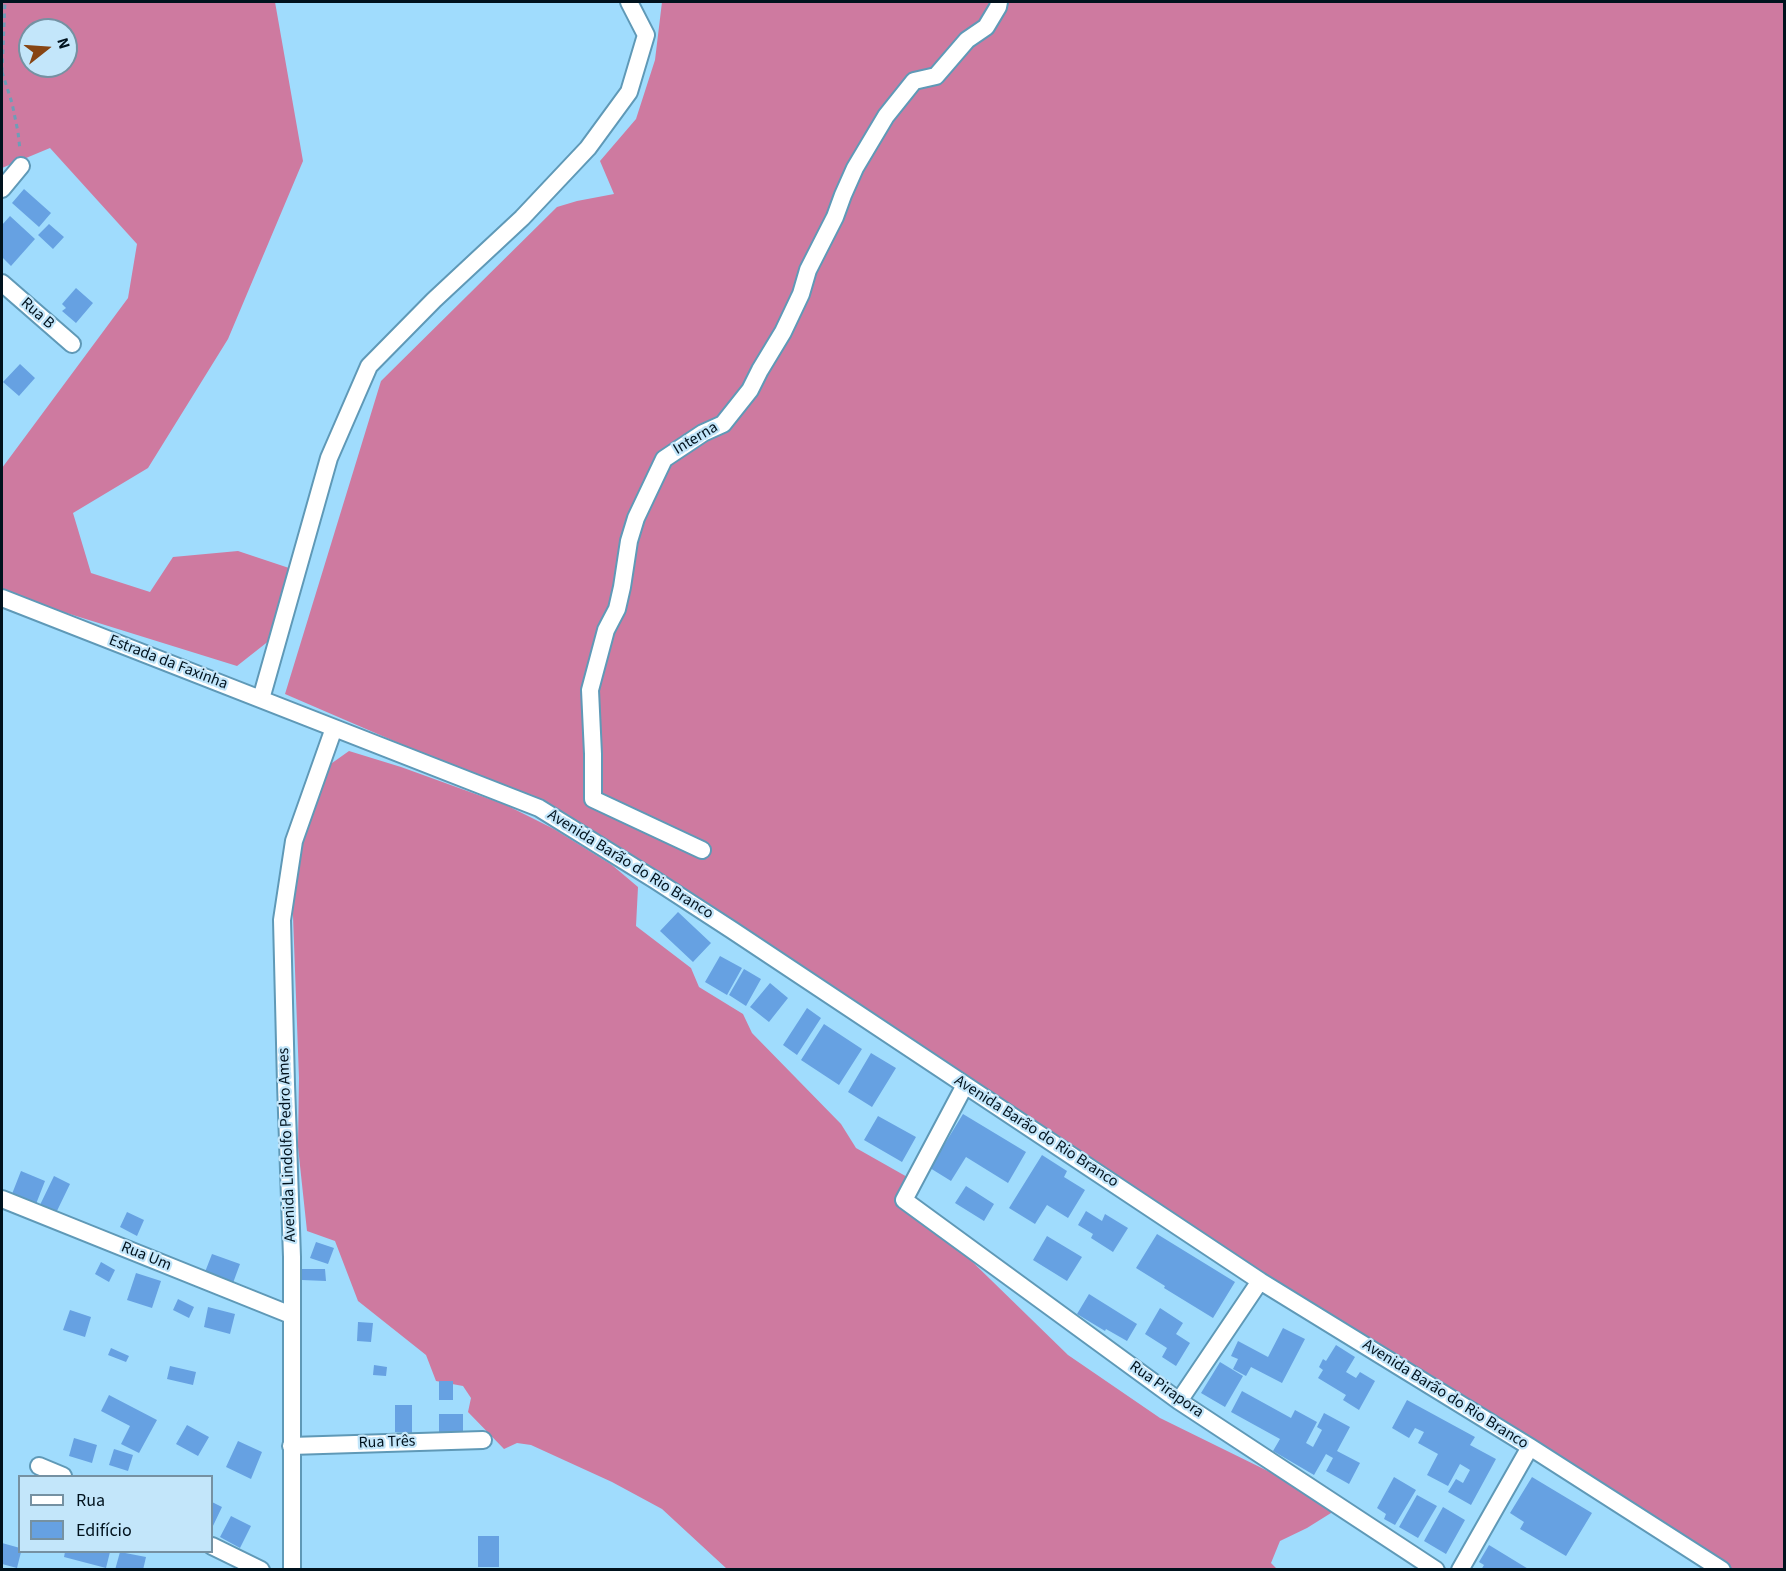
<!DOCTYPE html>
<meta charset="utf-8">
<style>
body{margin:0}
#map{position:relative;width:1786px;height:1571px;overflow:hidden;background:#a0dcfd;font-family:"Source Sans 3",sans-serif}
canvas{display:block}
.frame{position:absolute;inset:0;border:3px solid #00121d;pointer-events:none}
.legend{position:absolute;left:18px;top:1475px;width:195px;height:78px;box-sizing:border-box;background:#c3e6fa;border:2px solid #7591a2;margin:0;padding:8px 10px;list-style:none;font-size:18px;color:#00121d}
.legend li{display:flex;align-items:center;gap:12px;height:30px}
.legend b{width:30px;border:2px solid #7591a2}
.north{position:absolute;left:18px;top:18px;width:60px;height:60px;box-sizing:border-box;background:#c3e6fa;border:2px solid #7591a2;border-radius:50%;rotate:73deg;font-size:16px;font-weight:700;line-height:24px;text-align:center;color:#00121d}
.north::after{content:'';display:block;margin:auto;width:21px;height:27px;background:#874513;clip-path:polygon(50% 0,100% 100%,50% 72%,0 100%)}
</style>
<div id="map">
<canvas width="1786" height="1571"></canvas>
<div class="frame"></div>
<ul class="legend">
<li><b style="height:8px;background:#fff"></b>Rua</li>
<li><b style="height:16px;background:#66a1e2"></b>Edifício</li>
</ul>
<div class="north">N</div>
</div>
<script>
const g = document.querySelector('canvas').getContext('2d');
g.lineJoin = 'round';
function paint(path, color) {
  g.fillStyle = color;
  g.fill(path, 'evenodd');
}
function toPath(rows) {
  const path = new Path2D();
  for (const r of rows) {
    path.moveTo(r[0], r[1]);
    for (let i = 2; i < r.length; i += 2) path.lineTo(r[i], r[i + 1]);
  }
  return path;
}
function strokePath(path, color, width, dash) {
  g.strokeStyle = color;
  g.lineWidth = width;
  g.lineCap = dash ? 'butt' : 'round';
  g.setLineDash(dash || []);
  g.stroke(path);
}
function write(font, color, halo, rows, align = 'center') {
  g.font = font + ' "Source Sans 3",sans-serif';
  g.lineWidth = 4.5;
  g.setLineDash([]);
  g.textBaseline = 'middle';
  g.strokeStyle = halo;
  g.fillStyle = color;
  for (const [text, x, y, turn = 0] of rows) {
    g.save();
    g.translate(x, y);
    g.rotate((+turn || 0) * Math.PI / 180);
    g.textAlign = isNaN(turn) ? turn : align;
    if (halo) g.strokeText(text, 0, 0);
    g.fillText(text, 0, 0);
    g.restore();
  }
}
const forest = toPath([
 [2,2,275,2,303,161,228,339,148,468,73,513,91,573,150,592,173,557,238,551,289,568,270,640,237,666,2,593,2,468,128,298,137,244,50,148,2,168],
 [30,30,66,30,66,66,30,66],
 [662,2,1784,2,1784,1569,1728,1569,1261,1276,542,805,285,694,381,381,557,207,577,201,614,194,600,161,636,119,655,60],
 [349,751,401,767,506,805,554,829,612,865,638,887,636,926,691,968,699,987,743,1014,752,1033,841,1124,856,1148,909,1178,896,1205,951,1241,1068,1355,1160,1418,1278,1476,1325,1486,1339,1508,1307,1528,1280,1541,1271,1563,1277,1569,727,1569,662,1509,612,1482,531,1445,517,1443,504,1449,468,1412,471,1398,463,1386,436,1381,426,1355,358,1301,335,1241,307,1231,298,1147,299,1078,292,889,306,813,325,768]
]);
const building = toPath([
 [24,189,51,213,39,227,12,203],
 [10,216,35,239,11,266,2,257,2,225],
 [49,224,64,237,53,249,38,235],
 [76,288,93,303,76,323,62,311,66,308,62,304],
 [20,364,35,378,19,396,3,382],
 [678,912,711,943,693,962,660,931],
 [720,956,742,968,727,995,705,982],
 [744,969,761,979,746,1006,729,995],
 [770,983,788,998,769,1022,750,1007],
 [807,1008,821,1018,797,1055,783,1045],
 [824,1024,862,1049,839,1085,801,1060],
 [871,1053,896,1068,872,1107,848,1092],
 [963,1114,1026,1152,1008,1183,966,1157,951,1181,930,1168],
 [878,1116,916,1137,902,1162,864,1140],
 [1042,1155,1067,1171,1064,1177,1085,1190,1068,1218,1047,1205,1035,1224,1009,1208],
 [21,1171,45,1181,36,1204,12,1194],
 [54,1176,70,1184,55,1215,39,1207],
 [966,1186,994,1204,984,1221,955,1203],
 [1086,1211,1102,1221,1105,1214,1128,1228,1113,1252,1091,1238,1093,1234,1078,1225],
 [127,1212,144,1220,137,1236,120,1227],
 [1157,1234,1235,1282,1213,1318,1164,1288,1165,1286,1136,1268],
 [1047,1236,1082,1257,1067,1281,1033,1260],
 [316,1242,334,1248,328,1264,310,1258],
 [212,1254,240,1264,233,1283,205,1272],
 [101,1262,115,1270,109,1282,95,1274],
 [302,1269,325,1269,326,1281,302,1280],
 [136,1273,161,1281,152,1308,127,1300],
 [1089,1294,1137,1324,1127,1341,1106,1329,1105,1331,1077,1314],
 [178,1299,194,1307,189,1318,173,1310],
 [208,1307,235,1314,230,1334,204,1327],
 [1160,1308,1183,1323,1176,1334,1190,1343,1176,1366,1162,1357,1167,1348,1145,1334],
 [70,1310,91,1317,85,1337,63,1330],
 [358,1322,373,1323,371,1342,357,1341],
 [1283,1328,1305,1339,1282,1383,1251,1367,1246,1376,1233,1369,1238,1359,1231,1356,1238,1341,1268,1357],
 [1336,1345,1355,1357,1346,1372,1356,1378,1360,1372,1375,1381,1359,1410,1343,1400,1346,1395,1318,1378,1323,1370,1319,1367,1323,1359,1326,1361],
 [111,1348,129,1356,126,1362,108,1355],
 [1220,1362,1243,1376,1225,1407,1201,1393],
 [374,1365,387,1367,386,1376,373,1375],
 [170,1366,196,1372,193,1385,167,1379],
 [439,1381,453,1381,453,1400,439,1400],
 [1242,1391,1291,1418,1295,1410,1317,1422,1306,1443,1313,1447,1322,1430,1317,1427,1324,1413,1350,1427,1337,1451,1360,1463,1349,1484,1326,1471,1333,1458,1326,1454,1314,1475,1273,1451,1280,1439,1231,1412],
 [109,1395,157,1420,139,1453,121,1444,130,1426,101,1411],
 [1407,1400,1475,1437,1470,1445,1496,1459,1471,1505,1448,1492,1456,1479,1463,1483,1470,1470,1460,1464,1448,1486,1427,1475,1438,1454,1418,1443,1424,1432,1415,1428,1409,1438,1392,1428],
 [395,1405,412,1405,412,1433,395,1432],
 [439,1414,463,1414,463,1438,439,1438],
 [187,1425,209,1437,198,1456,176,1444],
 [74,1438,97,1445,92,1463,69,1456],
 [238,1441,262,1452,251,1479,226,1467],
 [114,1449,133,1455,128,1471,109,1465],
 [1394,1477,1416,1490,1395,1525,1384,1519,1386,1514,1377,1508],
 [1532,1477,1592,1513,1566,1556,1520,1529,1524,1522,1510,1513],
 [1417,1495,1437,1506,1418,1538,1399,1527],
 [212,1502,222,1507,212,1528],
 [1443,1507,1465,1520,1446,1554,1424,1541],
 [231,1516,251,1526,240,1548,220,1537],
 [478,1536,499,1536,499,1567,478,1567],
 [2,1543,20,1548,20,1552,21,1552,17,1568,2,1564],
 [1489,1545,1530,1570,1481,1570,1484,1565,1479,1562],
 [65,1552,110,1552,106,1568,64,1557],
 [120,1552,146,1557,143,1570,115,1570]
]);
const path = toPath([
 [2,72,12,103,18,132,20,150],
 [2,72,5,2]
]);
const minor = toPath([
 [2,189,21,166],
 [2,283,72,344],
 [2,598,539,808,655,880,732,930,1260,1281,1530,1447,1722,1570],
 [261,699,329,458,369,366,434,300,522,218,588,148,629,92,646,35,629,2],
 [702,850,593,799,593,754,590,690,606,630,617,609,622,587,629,541,636,518,664,459,703,433,723,424,750,390,760,370,783,332,801,294,808,270,835,217,843,195,855,168,886,116,914,81,936,76,967,40,986,27,998,7,999,2],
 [965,1085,904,1200,1179,1401,1436,1570],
 [2,1199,291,1315],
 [1179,1401,1260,1281],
 [291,1446,483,1440],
 [39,1466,63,1476],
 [212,1546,261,1570],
 [292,1570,292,1257,286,1084,282,920,294,841,334,728],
 [1460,1570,1530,1447]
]);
const streetNames = [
 ["Rua B",37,314,41],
 ["Interna",696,439,-31],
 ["Estrada da Faxinha",168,663,21],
 ["Avenida Barão do Rio Branco",630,865,32],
 ["Avenida Barão do Rio Branco",1036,1132,33],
 ["Avenida Lindolfo Pedro Ames",288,1145,-92],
 ["Rua Um",146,1257,22],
 ["Rua Pirapora",1166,1390,35],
 ["Avenida Barão do Rio Branco",1445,1395,32],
 ["Rua Três",387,1443,-2]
];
paint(forest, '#ce7aa0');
paint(building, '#66a1e2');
strokePath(minor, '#5f99b7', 20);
strokePath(path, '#6e9db7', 3, [4.5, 4.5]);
strokePath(minor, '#fff', 16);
write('16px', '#00121d', '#c3e6fa', streetNames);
</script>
